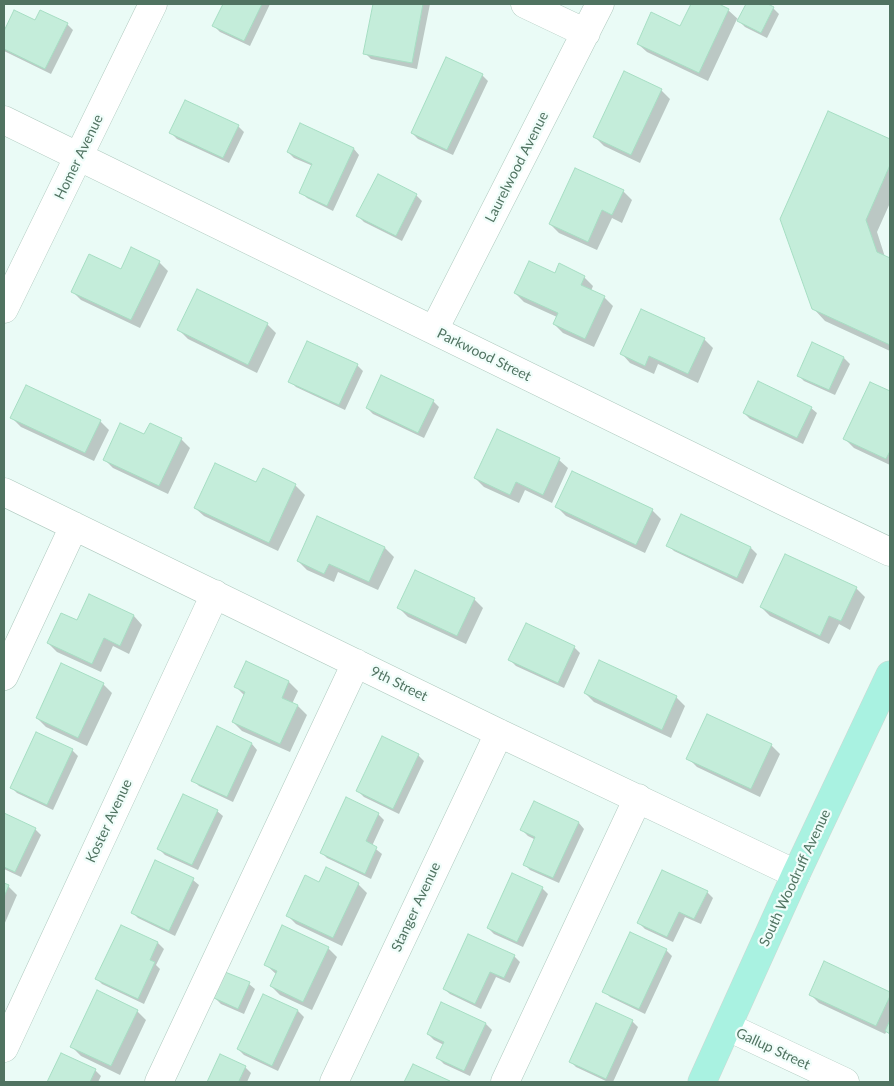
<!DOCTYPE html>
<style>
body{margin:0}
#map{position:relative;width:894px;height:1086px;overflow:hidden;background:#eafbf6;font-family:Lato,sans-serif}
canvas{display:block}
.frame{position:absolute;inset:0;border:5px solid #507361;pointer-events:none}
</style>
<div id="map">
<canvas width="894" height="1086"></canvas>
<div class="frame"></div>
</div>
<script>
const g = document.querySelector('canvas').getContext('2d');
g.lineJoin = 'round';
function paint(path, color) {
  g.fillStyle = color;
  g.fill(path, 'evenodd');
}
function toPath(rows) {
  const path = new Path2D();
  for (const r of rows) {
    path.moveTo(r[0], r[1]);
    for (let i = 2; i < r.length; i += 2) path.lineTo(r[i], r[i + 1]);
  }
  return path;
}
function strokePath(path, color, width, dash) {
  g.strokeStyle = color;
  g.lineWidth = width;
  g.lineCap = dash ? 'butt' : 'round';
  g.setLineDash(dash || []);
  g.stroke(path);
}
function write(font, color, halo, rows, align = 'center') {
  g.font = font + ' Lato,sans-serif';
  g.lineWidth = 4.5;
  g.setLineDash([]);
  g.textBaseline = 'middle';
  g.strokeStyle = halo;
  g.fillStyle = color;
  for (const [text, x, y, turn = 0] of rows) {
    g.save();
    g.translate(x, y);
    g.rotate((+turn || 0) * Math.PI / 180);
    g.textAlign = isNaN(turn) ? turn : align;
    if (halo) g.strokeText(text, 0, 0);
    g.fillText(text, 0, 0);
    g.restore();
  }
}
const shadow = toPath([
 [224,4,270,4,250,46,220,32,214,26],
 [374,4,430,4,417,69,371,59,365,53],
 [692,4,716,4,728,10,739,20,747,4,765,4,773,8,779,14,767,38,745,27,737,19,708,81,647,52,638,44,681,27],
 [14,12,35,22,67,24,73,30,51,74,4,51,4,34],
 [482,75,488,81,453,155,418,139,412,133],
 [661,90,670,99,640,163,604,146,595,137],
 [829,113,890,140,890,203,877,232,885,257,890,259,890,351,825,321,813,308],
 [301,125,354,149,359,155,333,211,307,198,301,192,313,166,294,158,288,152],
 [238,126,244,132,229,163,177,139,171,133],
 [623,191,632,200,622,223,612,218,597,250,559,233,550,224],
 [416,195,422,201,402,241,364,222,358,216],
 [159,262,168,271,140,328,81,300,72,291,121,271],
 [555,274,584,277,593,286,591,291,604,297,613,306,594,347,563,333,554,324,557,317,524,302,515,293],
 [642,310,704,339,713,348,698,383,658,364,654,374,630,363,622,354],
 [267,324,276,333,257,373,188,339,179,330],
 [844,358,850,364,835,395,804,381,798,375],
 [357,365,363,371,345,410,296,387,290,381],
 [871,383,890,393,890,465,854,448,845,439],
 [433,401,439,407,424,438,373,414,367,408],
 [811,408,817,413,803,444,750,419,744,413],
 [12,418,100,421,109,430,94,461,21,427],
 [145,436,181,439,190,448,168,494,113,468,104,459],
 [559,460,568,468,552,503,525,490,519,503,484,487,475,478],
 [263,470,296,486,305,495,278,551,204,516,195,508,257,484],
 [557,507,652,510,661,519,645,553,566,516],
 [682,516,751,548,757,554,743,584,674,551,668,545],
 [318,518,385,548,394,557,378,590,338,572,334,582,307,570,298,561],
 [856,588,865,597,850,630,839,624,829,644,770,616,761,607],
 [474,599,483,608,466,644,408,617,399,608],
 [134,616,142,625,129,654,113,646,101,672,57,652,48,643,78,622],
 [574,647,580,653,564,688,516,666,510,660],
 [246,663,289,682,298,691,292,704,298,706,307,715,290,752,242,731,233,722,245,696,236,687],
 [103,684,112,693,87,746,46,727,37,718],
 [585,693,676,697,685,706,671,738,594,702],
 [36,734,72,750,78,756,53,810,17,793,11,787],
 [252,744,257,750,233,802,199,786,193,780],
 [771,745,780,754,760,797,697,767,688,758],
 [418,755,424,761,399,814,364,797,358,791],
 [535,803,579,823,584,829,559,883,530,870,524,864,536,840,528,836,522,830],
 [217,811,223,816,198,870,165,855,159,849],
 [4,814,35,829,41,835,21,877,4,869],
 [378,814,384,820,372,846,382,854,371,879,327,858,321,852],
 [193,880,199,885,175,936,138,918,132,912],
 [4,884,8,886,17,895,4,925],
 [320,884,358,884,367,893,342,946,296,924,287,915],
 [542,888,548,894,523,947,494,934,488,928],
 [707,892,713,898,701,924,685,917,673,942,645,929,639,923],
 [121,926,158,943,164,949,156,965,160,969,144,1004,102,984,97,979],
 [328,948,337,957,312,1010,280,995,271,986,276,974,265,964],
 [666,950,672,956,645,1014,610,997,604,991],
 [514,956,520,962,510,983,496,977,481,1009,450,994,444,989],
 [825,963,890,993,890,1035,887,1031,885,1034,819,1003,810,994],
 [249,984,255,989,244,1014,221,1004,215,998],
 [263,995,298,1011,304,1017,278,1071,244,1055,238,1049],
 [442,1004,486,1024,492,1030,470,1076,444,1064,438,1058,444,1045,434,1040,428,1034],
 [597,1004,632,1021,638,1027,613,1082,608,1082,576,1067,570,1061],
 [137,1011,146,1020,120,1075,81,1056,72,1047],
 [61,1055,95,1070,101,1076,98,1082,49,1082],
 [221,1056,245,1067,251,1073,247,1082,209,1082]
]);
const building = toPath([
 [223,4,262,4,244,41,212,26,223,4],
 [373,4,423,4,412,63,363,54,373,4],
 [691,4,719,4,729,9,699,73,637,44,651,12,680,26,691,4],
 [746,4,768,4,774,7,761,33,737,21,746,4],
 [14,10,35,20,40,10,68,23,45,69,4,49,4,31,14,10],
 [446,57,483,74,447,150,411,133,446,57],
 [624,71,662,89,631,155,593,137,624,71],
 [185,100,239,125,223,158,169,133,185,100],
 [828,111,890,139,890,165,866,220,877,252,890,258,890,345,812,309,780,219,828,111],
 [300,123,354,148,327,206,299,193,312,164,287,152,300,123],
 [575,168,624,190,612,215,602,210,588,242,549,224,575,168],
 [378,174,417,194,396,236,356,216,378,174],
 [131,247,160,261,131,320,71,292,89,254,121,269,131,247],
 [529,261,555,273,559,263,585,276,581,285,605,296,585,339,553,324,558,313,514,293,529,261],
 [197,289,268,323,248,365,177,330,197,289],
 [641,309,705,338,688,374,649,356,645,366,620,354,641,309],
 [307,341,358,364,339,405,288,382,307,341],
 [812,342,844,357,829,390,797,376,812,342],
 [381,375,434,400,418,433,366,408,381,375],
 [758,381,812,407,797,438,743,413,758,381],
 [870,382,890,391,890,451,886,459,843,439,870,382],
 [26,385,101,420,85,453,10,418,26,385],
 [120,423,144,434,150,423,182,438,159,486,103,460,120,423],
 [497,429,560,458,543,495,516,482,510,495,474,478,497,429],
 [215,463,256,482,263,468,296,484,269,543,194,508,215,463],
 [572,471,653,509,636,545,555,507,572,471],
 [681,514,751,547,737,578,666,546,681,514],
 [317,516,385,547,369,582,329,564,324,574,297,561,317,516],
 [785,554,857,587,841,621,829,616,820,636,760,607,785,554],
 [415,570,475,598,457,636,397,608,415,570],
 [89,594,134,615,120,646,104,638,92,664,47,643,61,613,77,620,89,594],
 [526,623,575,646,558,683,508,660,526,623],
 [599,660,677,696,662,730,584,693,599,660],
 [246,661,289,681,282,698,298,705,280,744,232,722,245,692,234,687,246,661],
 [61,663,104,683,78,738,36,718,61,663],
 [707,714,772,744,751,789,686,759,707,714],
 [217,726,252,743,227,797,191,781,217,726],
 [36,732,73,749,47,805,10,788,36,732],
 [382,736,419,754,393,809,356,791,382,736],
 [183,794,218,810,192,865,157,849,183,794],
 [346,797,379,813,366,841,377,847,365,874,320,853,346,797],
 [534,801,579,822,553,878,523,865,535,837,520,830,534,801],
 [4,813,36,828,15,872,4,867,4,813],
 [155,860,194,878,169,931,131,913,155,860],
 [326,867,359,883,333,938,286,916,305,875,319,882,326,867],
 [662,870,708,891,694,919,679,912,667,937,637,923,662,870],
 [512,873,543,887,517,942,487,928,512,873],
 [4,883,9,885,4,897,4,883],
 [121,925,158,942,150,960,155,962,138,999,95,979,121,925],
 [282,925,329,947,303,1002,270,986,277,971,264,965,282,925],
 [630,932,667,949,639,1009,602,992,630,932],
 [468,934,515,955,504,978,490,972,475,1004,443,989,468,934],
 [824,961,890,992,890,996,876,1026,809,995,824,961],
 [225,972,250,982,238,1009,214,998,225,972],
 [97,990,138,1010,111,1066,70,1047,97,990],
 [263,994,298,1010,272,1066,237,1049,263,994],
 [441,1002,486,1023,464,1071,436,1058,444,1042,427,1034,441,1002],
 [596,1003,633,1020,606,1079,569,1062,596,1003],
 [890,1020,890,1034,885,1031,890,1020],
 [61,1053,96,1069,90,1082,47,1082,61,1053],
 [220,1054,246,1066,239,1081,243,1082,207,1082,220,1054],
 [413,1064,450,1081,449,1082,404,1082,413,1064]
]);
const minor = toPath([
 [525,4,586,33],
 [4,120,785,502,890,552],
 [4,309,153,4],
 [434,330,600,4],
 [4,492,499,733,796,874],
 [4,676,74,526],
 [728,1027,845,1082],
 [4,1048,215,594],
 [159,1082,356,663],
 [334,1082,499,733],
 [505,1082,638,798]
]);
const major = toPath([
 [702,1082,796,874,890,675]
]);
const streetNames = [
 ["Homer Avenue",79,157,-64],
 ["Laurelwood Avenue",517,167,-63],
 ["Parkwood Street",484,355,26],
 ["9th Street",399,684,26],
 ["Koster Avenue",109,821,-65],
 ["South Woodruff Avenue",795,878,-65],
 ["Stanger Avenue",416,907,-65],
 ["Gallup Street",773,1049,25]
];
paint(shadow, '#0003');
paint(building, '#c4edda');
strokePath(building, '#a6dec3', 1);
strokePath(minor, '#aec9be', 29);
strokePath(major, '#ced8d3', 29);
strokePath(minor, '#fff', 28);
strokePath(major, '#a9f2e1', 28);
write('14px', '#507361', '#f0fdfa', streetNames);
</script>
